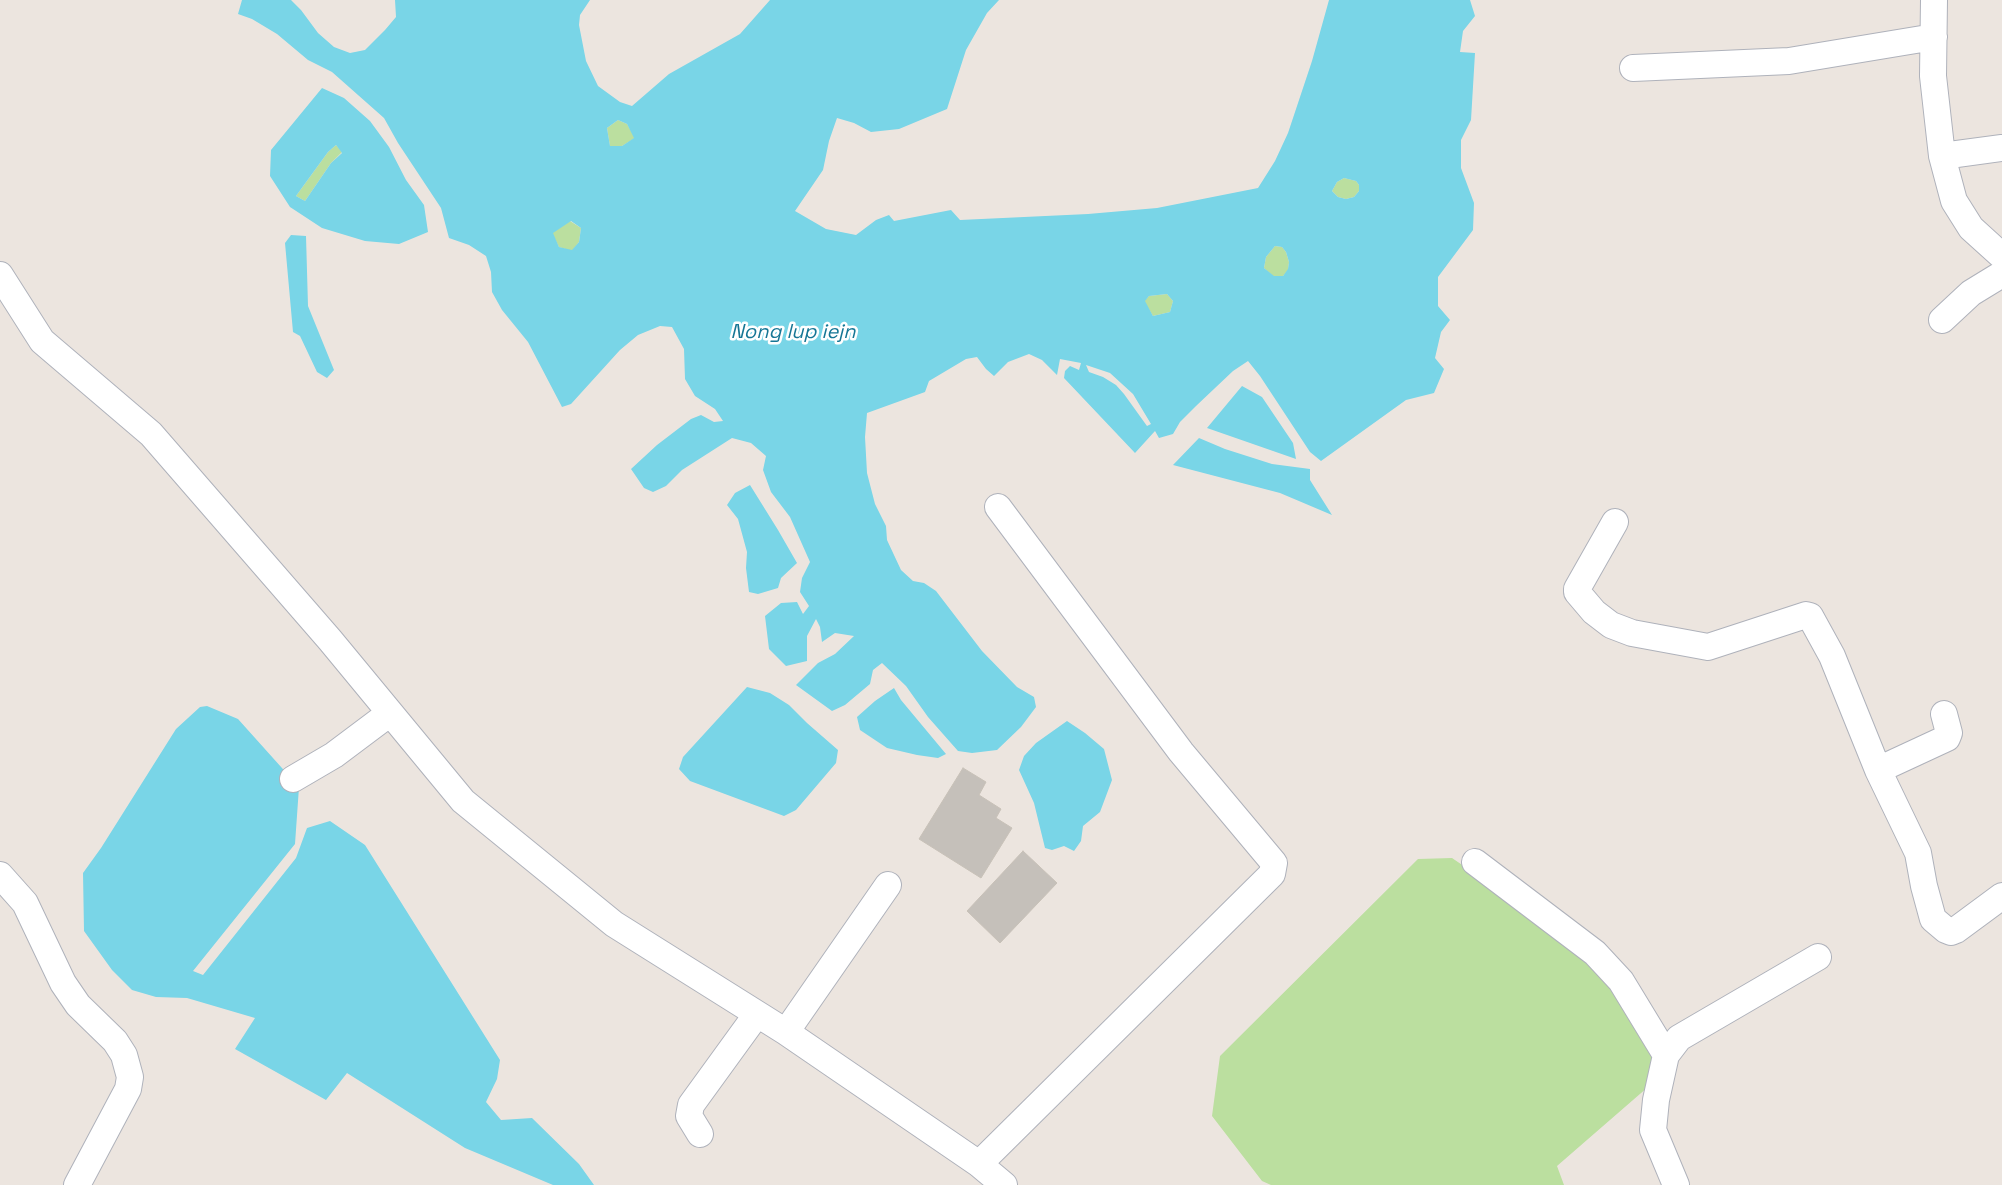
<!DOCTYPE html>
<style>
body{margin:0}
canvas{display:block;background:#ece5df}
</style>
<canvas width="2002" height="1185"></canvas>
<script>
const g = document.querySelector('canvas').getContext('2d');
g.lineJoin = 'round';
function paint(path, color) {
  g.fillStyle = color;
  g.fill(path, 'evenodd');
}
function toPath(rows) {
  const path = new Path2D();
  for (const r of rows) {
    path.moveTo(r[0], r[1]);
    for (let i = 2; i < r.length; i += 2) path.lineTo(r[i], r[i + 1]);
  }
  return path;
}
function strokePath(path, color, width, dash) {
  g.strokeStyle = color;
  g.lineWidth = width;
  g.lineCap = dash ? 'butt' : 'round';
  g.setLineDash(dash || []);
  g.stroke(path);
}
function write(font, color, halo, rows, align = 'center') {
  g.font = font + ' "Space Grotesk",sans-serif';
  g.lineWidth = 5;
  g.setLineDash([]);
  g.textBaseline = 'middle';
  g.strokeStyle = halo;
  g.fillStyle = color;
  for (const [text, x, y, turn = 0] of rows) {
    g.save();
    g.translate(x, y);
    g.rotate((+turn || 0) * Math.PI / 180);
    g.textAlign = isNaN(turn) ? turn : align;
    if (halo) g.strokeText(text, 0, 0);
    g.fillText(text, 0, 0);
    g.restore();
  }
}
const green = toPath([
 [618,120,627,124,635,138,622,146,610,146,607,128],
 [336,145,342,152,331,163,305,201,296,196,328,152],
 [1344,178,1356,181,1359,185,1359,191,1354,197,1346,199,1338,197,1332,191,1337,182],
 [570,221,581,228,579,242,572,251,559,247,552,233],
 [1275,246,1282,247,1286,252,1289,262,1288,270,1283,276,1274,277,1264,268,1266,257],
 [1167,294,1173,301,1170,312,1153,316,1144,301,1149,296],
 [1452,858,1537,916,1590,961,1626,1001,1655,1051,1648,1087,1557,1166,1564,1185,1271,1185,1262,1181,1212,1116,1220,1056,1418,859]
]);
const water = toPath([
 [242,0,291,0,301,10,318,33,334,47,350,53,365,50,385,30,396,17,395,0,590,0,580,15,579,25,586,61,598,86,620,102,632,106,669,74,740,34,770,0,999,0,987,13,966,50,947,109,899,129,871,132,854,123,837,118,829,141,823,170,795,211,826,229,856,235,876,220,889,215,894,221,951,210,960,220,1088,214,1157,208,1258,188,1275,161,1288,133,1312,61,1329,0,1470,0,1475,16,1463,31,1460,52,1475,53,1471,120,1461,140,1461,168,1474,203,1473,230,1438,277,1438,306,1450,320,1441,332,1435,358,1444,369,1434,393,1406,400,1321,461,1310,452,1260,376,1248,361,1233,371,1196,406,1180,422,1173,434,1159,438,1155,431,1135,453,1064,378,1065,371,1070,366,1079,370,1081,363,1060,359,1057,375,1042,360,1029,354,1008,362,994,376,986,369,977,357,966,359,929,381,925,392,867,413,865,437,867,473,875,504,886,526,887,540,901,570,913,581,924,583,936,591,982,651,1017,687,1034,697,1036,707,1021,727,997,750,972,753,958,751,928,717,906,686,882,663,873,670,870,684,845,705,832,711,796,685,818,663,835,654,854,636,835,633,822,642,820,627,816,619,807,636,807,661,786,666,769,649,765,616,781,603,797,602,803,614,809,606,800,592,802,578,810,562,790,517,771,492,763,470,766,456,751,443,732,438,682,470,666,486,653,492,644,488,631,469,657,445,691,419,701,415,714,422,723,421,715,409,695,396,685,379,684,349,672,327,660,326,638,335,620,350,571,404,562,407,528,342,502,310,492,292,491,272,486,256,469,245,449,238,441,208,398,143,384,118,332,72,308,60,277,34,252,19,238,14],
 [618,120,627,124,634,138,622,146,610,146,607,128],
 [1344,178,1356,181,1359,185,1359,191,1354,197,1346,199,1338,197,1332,191,1337,182],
 [571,221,581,228,579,242,572,250,559,247,553,233],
 [1275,246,1282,247,1286,252,1289,262,1288,269,1283,276,1274,276,1264,268,1266,257],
 [1167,294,1173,301,1170,312,1153,316,1145,301,1149,296],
 [1086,365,1110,373,1133,394,1151,424,1147,426,1124,394,1116,385,1103,377,1089,372],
 [322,88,344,98,370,121,389,147,406,180,424,205,428,232,399,244,365,241,322,228,290,207,270,176,271,150],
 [336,145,342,153,331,163,305,201,296,196,328,152],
 [291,235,306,236,308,306,334,370,327,378,317,372,300,336,293,332,285,243],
 [1242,386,1262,397,1293,443,1296,459,1207,428],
 [1199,438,1225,449,1272,464,1310,469,1310,480,1332,515,1280,493,1173,465],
 [750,485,778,530,797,563,781,578,778,588,758,594,749,592,746,568,747,552,738,519,727,505,735,493],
 [747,687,770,693,789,705,807,723,838,750,836,763,796,810,784,816,690,781,679,769,683,757],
 [894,688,901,700,946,754,938,758,917,755,887,748,860,730,857,717,875,701],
 [207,706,238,719,299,787,295,844,193,971,203,975,296,858,307,828,330,821,365,845,500,1060,497,1079,486,1102,501,1120,532,1118,579,1164,594,1185,553,1185,465,1148,347,1073,326,1100,235,1049,255,1018,187,998,156,997,132,990,112,970,84,931,83,873,101,848,176,729,200,707],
 [1067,721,1085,733,1104,749,1112,780,1100,812,1083,826,1081,841,1074,851,1064,846,1052,850,1045,848,1034,803,1019,770,1024,756,1036,743]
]);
const building = toPath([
 [963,768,986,782,979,795,1001,809,996,818,1012,828,981,878,919,839,963,768],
 [1023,851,1057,883,1000,943,967,911,1023,851]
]);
const minor = toPath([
 [1934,0,1933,76,1942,156,1954,201,1971,228,2002,256],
 [1633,68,1789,61,1934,37],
 [1942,156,2002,148],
 [0,275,42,341,151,434,330,640,463,801,614,924,786,1032,979,1164,1004,1185],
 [1942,320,1971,293,2002,274],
 [1615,522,1577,589,1577,592,1594,612,1611,625,1632,633,1708,647,1806,615,1810,616,1832,656,1878,770,1918,853,1924,886,1933,919,1946,930,1951,932,1956,930,2002,896],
 [1878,770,1947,738,1949,733,1944,714],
 [293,779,334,755,390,713],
 [1475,862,1595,953,1621,981,1666,1055],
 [0,875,25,903,63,983,78,1005,115,1041,124,1055,130,1077,128,1089,77,1185],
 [786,1032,888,885],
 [700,1134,689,1116,691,1105,757,1014],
 [979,1164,1272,874,1274,863,1181,752,998,507],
 [1676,1185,1653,1130,1656,1100,1666,1055,1679,1038,1818,957]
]);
const waterNames = [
 ["Nong lup iejn",793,333]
];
paint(green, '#bbdf9f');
paint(water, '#79d5e7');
paint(building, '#c5c0ba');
strokePath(building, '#c8c1b8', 1);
strokePath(minor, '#afb2bb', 28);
strokePath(minor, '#fff', 26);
write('italic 20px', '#167695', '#fff', waterNames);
</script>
